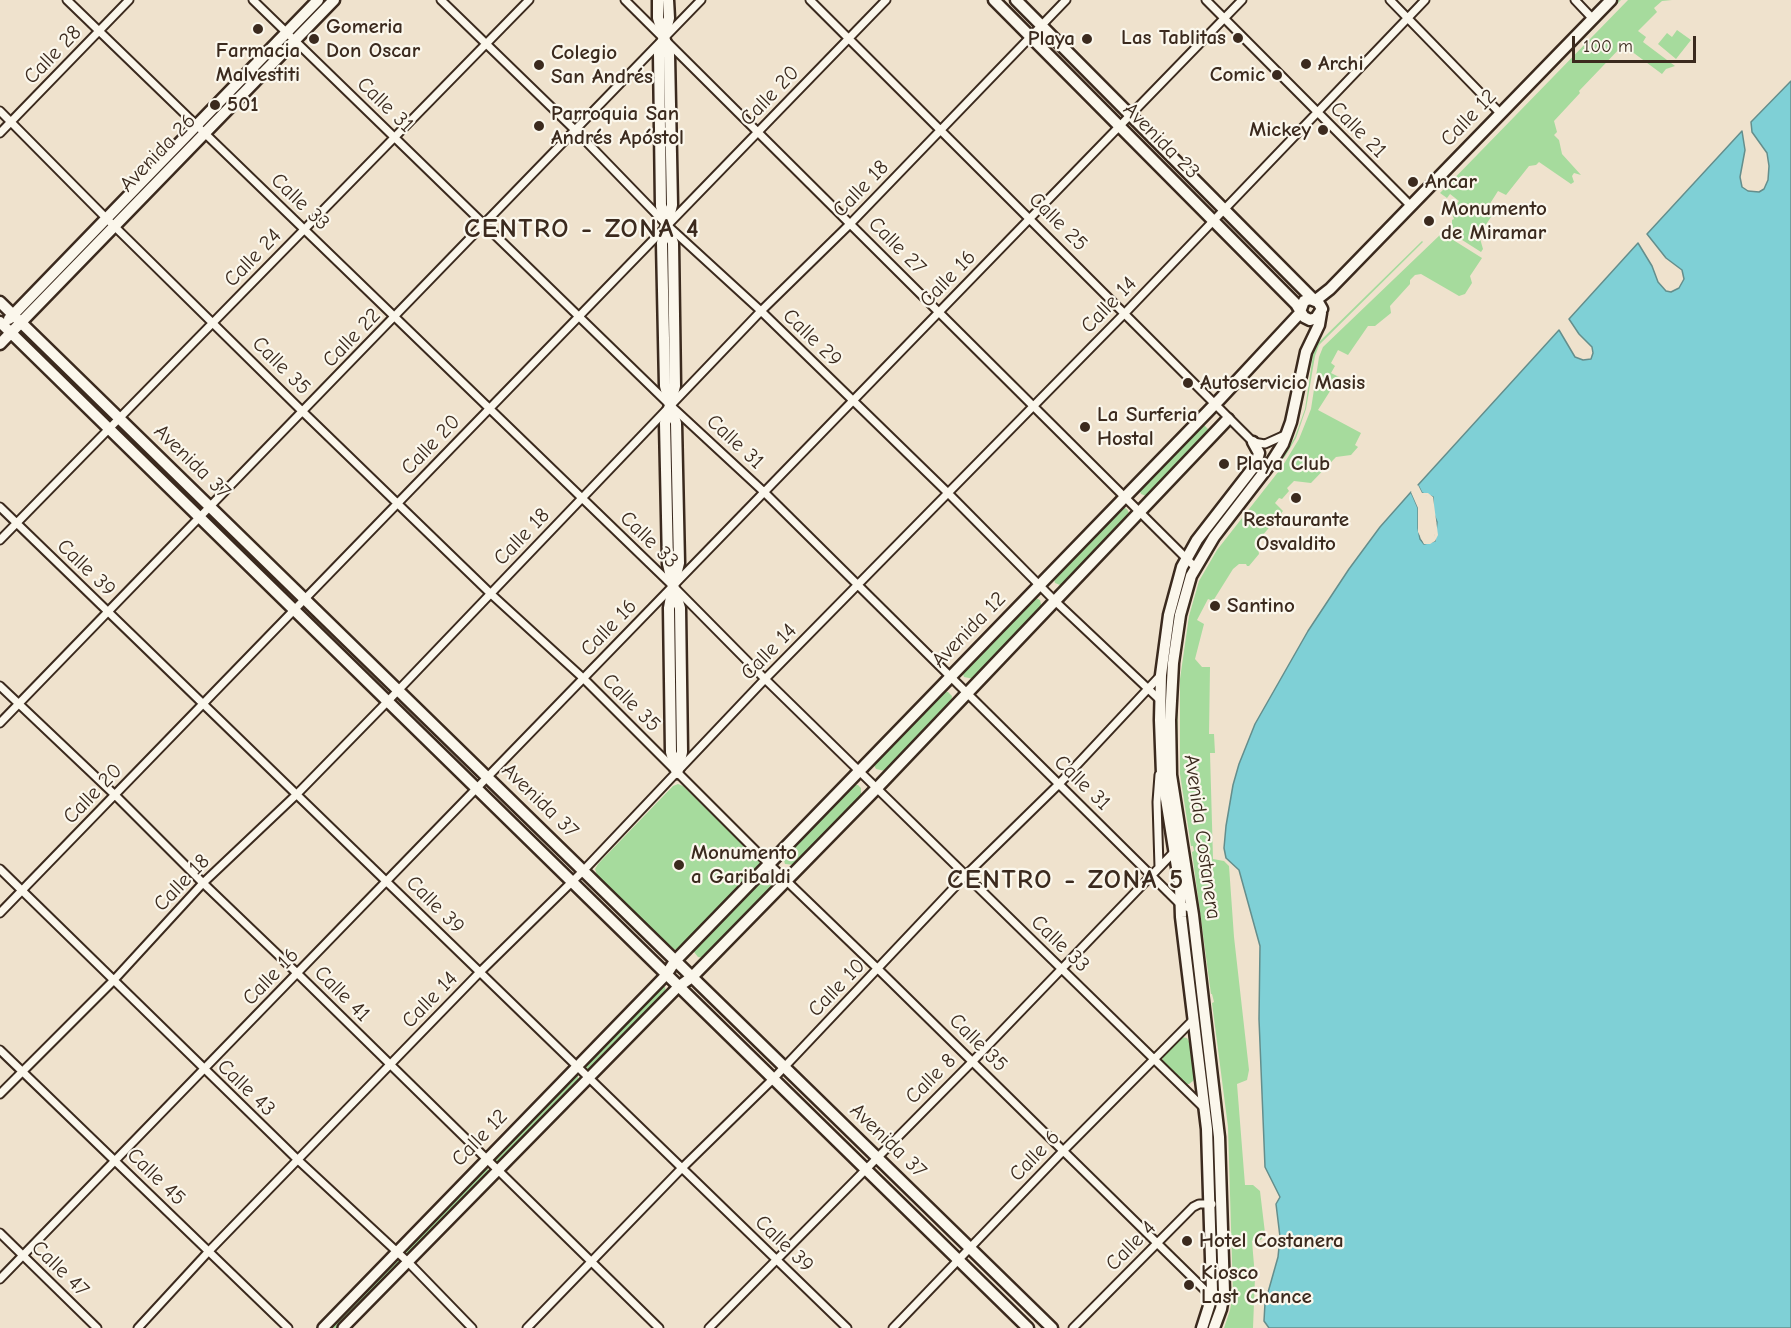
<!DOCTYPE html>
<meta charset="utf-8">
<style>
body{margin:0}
#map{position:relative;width:1791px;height:1328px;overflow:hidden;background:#efe2cd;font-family:"Comic Neue",sans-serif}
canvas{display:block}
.scale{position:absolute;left:1572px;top:36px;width:124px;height:27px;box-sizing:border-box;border:3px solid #3b2a1e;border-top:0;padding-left:8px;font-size:18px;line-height:21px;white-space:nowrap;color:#3b2a1e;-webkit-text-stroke:4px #fbf7ec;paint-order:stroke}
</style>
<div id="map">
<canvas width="1791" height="1328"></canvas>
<div class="scale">100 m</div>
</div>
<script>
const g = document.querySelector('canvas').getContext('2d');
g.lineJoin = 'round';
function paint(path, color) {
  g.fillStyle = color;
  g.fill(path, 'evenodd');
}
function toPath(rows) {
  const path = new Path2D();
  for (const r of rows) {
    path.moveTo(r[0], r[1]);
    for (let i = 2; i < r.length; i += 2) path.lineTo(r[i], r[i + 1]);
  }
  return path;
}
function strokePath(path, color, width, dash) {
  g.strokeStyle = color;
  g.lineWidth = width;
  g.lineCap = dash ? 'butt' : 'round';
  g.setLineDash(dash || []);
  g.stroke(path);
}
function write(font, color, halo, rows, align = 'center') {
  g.font = font + ' "Comic Neue",sans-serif';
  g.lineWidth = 4.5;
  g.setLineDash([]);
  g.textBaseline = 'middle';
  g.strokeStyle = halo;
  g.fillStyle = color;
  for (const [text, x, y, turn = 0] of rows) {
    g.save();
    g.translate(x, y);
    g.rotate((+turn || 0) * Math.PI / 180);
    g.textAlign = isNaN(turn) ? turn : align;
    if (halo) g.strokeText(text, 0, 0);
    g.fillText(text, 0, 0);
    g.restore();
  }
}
const green = toPath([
 [1619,0,1621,0,1413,213,1412,212],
 [1628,0,1672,0,1662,1,1654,8,1657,12,1638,31,1646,37,1643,42,1675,66,1666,69,1662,74,1623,45,1579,91,1580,93,1554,121,1557,132,1554,135,1559,140,1562,154,1581,175,1574,173,1572,176,1574,182,1571,184,1539,162,1536,165,1529,166,1506,195,1498,191,1486,210,1493,214,1479,235,1483,249,1481,252,1448,231,1449,227,1452,227,1452,220,1454,219,1451,211,1459,201,1450,194,1447,198,1440,193],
 [1677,30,1691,40,1676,59,1658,44,1667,33,1672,37],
 [1442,233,1482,258,1470,276,1472,283,1465,294,1459,296,1421,274,1415,275,1410,280,1410,284,1390,306,1391,313,1375,326,1368,326,1348,355,1338,350,1331,363,1335,366,1331,373,1339,377,1318,410,1361,433,1355,445,1358,447,1351,455,1336,457,1311,483,1294,481,1287,488,1289,491,1282,499,1279,498,1275,503,1283,511,1257,542,1259,554,1249,566,1247,566,1246,564,1239,564,1233,569,1213,601,1208,599,1197,620,1204,624,1195,659,1202,667,1210,667,1209,734,1214,734,1215,753,1210,753,1213,859,1224,861,1229,866,1234,937,1249,1070,1247,1080,1237,1084,1245,1185,1253,1185,1260,1191,1265,1233,1261,1240,1252,1241,1255,1277,1253,1328,1224,1328,1230,1310,1233,1294,1228,1127,1212,1003,1214,1002,1212,994,1211,994,1192,852,1194,851,1193,846,1191,846,1180,774,1180,679,1189,616,1199,581,1217,550,1282,467,1299,439,1311,409,1319,357,1323,347],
 [1422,241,1423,242,1319,345,1315,356,1306,409,1296,438,1286,455,1231,523,1207,559,1196,580,1185,615,1178,676,1177,774,1195,893,1224,1127,1229,1294,1225,1315,1220,1328,1218,1328,1223,1127,1176,784,1177,664,1184,615,1195,579,1205,559,1230,522,1285,454,1295,437,1305,409,1313,355,1317,344],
 [1201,422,1212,433,1149,497,1141,494,1139,489],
 [1122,507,1127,509,1130,515,1065,584,1060,585,1055,583,1053,576],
 [1034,597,1040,600,1042,608,974,679,964,677,962,671],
 [942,691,948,692,952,696,951,703,885,771,876,769,873,763],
 [678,784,683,786,759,860,760,865,758,869,677,950,673,949,597,875,595,869,598,864,673,786],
 [852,785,858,785,861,788,861,796,795,865,785,864,783,857],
 [762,877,770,879,772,883,771,889,704,958,698,957,694,952,695,947],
 [661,986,665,987,666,993,589,1071,585,1071,583,1066],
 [1182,1037,1187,1038,1190,1043,1194,1078,1193,1081,1189,1084,1184,1084,1162,1061,1163,1057],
 [574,1075,578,1076,579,1082,500,1163,495,1162,493,1158],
 [485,1167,488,1169,489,1174,410,1254,406,1253,405,1250],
 [396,1259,400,1260,401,1263,339,1328,327,1328]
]);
const water = toPath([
 [1791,81,1791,1328,1269,1328,1264,1321,1265,1303,1278,1257,1280,1237,1276,1204,1280,1197,1265,1167,1259,1019,1260,946,1239,870,1226,858,1224,848,1226,826,1233,785,1239,764,1255,724,1308,631,1349,569,1380,527,1411,492,1418,508,1418,528,1420,539,1424,544,1435,541,1437,522,1433,512,1433,497,1422,493,1418,485,1559,330,1575,357,1583,360,1591,359,1593,353,1592,347,1579,334,1569,319,1638,243,1652,266,1658,282,1666,291,1671,292,1679,288,1684,279,1682,270,1666,258,1647,234,1742,131,1745,150,1740,177,1742,187,1748,191,1759,192,1764,189,1768,180,1769,166,1767,153,1752,132,1751,122,1791,81]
]);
const pier = toPath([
 [1418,485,1422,493,1428,493,1433,497,1438,535,1435,541,1430,544,1424,544,1418,532,1418,508,1411,492,1413,490,1420,507,1423,538,1425,541,1429,541,1433,539,1435,534,1430,499,1427,496,1419,495,1416,487]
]);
const minor = toPath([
 [67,0,673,586,765,679,1204,1108],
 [253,0,670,405,764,492,1181,905,1192,909],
 [441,0,576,131,667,225,761,311,947,492,1055,601,1160,700],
 [625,0,1195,567],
 [810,0,1253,442,1265,444,1285,435],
 [1206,0,1411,206],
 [1390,0,1501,114],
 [1575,0,1593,19],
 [0,111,106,218,303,412,491,594,583,678,769,864,878,969,1211,1296],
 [0,133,129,0],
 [0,507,847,1328],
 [0,540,529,0],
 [0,686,115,795,203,883,297,973,659,1328],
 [0,723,701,0],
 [1159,867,1157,802,1159,775],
 [0,869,298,1160,408,1262,472,1328],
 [0,913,886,0],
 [0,1050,288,1328],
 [0,1094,113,981,203,883,296,795,387,702,761,311,851,223,1066,0],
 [0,1233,97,1328],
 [0,1279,1242,0],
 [138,1328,209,1251,480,972,583,871,765,679,1125,313,1425,0],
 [527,1328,682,1168,773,1079,966,875,1059,784,1160,676],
 [709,1328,973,1061,1175,851],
 [893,1328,1063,1151,1194,1019],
 [1073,1328,1193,1207,1199,1204,1212,1204]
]);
const tertiary = toPath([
 [323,1328,666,975],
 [343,1328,678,987]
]);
const secondary = toPath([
 [658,0,658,18,664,37,659,54,661,206,667,225,662,243,665,386,670,405,665,423,668,564,673,586,669,608,671,752,676,770],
 [668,0,669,18,664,37,669,54,672,205,667,225,673,243,675,386,670,405,676,423,679,563,673,586,680,608,682,752,677,773],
 [994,0,1296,304,1304,317,1310,320,1316,318,1322,309,1318,302,1310,299,1304,301,1301,309],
 [1016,0,1313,299],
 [1316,300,1330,289,1611,0],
 [0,302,1052,1328],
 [9,319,318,0],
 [0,322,1028,1328],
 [0,344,334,0],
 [666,975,675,961,1220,399,1301,312],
 [678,987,692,977,877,788,1228,419],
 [1202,1328,1210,1303,1212,1291,1207,1129,1181,917,1180,886,1162,774,1160,720,1161,675,1169,615,1182,567,1197,540,1256,464,1259,453,1253,442],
 [1214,1328,1221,1309,1224,1292,1219,1137,1193,915,1171,775,1170,720,1173,663,1180,615,1191,576,1214,537,1271,463,1283,444,1291,422,1306,352,1319,325,1321,313]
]);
const markers = [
 [258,29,6,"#3b2a1e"],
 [1238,38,6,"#3b2a1e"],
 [314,39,6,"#3b2a1e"],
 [1087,39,6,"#3b2a1e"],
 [1306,64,6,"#3b2a1e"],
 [539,65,6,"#3b2a1e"],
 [1277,75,6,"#3b2a1e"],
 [215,105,6,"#3b2a1e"],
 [539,126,6,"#3b2a1e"],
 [1323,130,6,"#3b2a1e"],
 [1413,182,6,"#3b2a1e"],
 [1429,221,6,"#3b2a1e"],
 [1188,383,6,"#3b2a1e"],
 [1085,427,6,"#3b2a1e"],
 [1224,464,6,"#3b2a1e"],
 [1296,498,6,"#3b2a1e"],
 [1215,606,6,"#3b2a1e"],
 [679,865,6,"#3b2a1e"],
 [1187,1241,6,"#3b2a1e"],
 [1189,1285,6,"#3b2a1e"]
];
const poiNames = [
 ["Gomeria",326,27],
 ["Don Oscar",326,51],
 ["Las Tablitas",1226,38,"right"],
 ["Playa",1075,39,"right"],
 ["Farmacia",258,51,"center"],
 ["Malvestiti",258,75,"center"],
 ["Colegio",551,53],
 ["San Andrés",551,77],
 ["Archi",1318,64],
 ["Comic",1265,75,"right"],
 ["501",227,105],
 ["Parroquia San",551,114],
 ["Andrés Apóstol",551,138],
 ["Mickey",1311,130,"right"],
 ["Ancar",1425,182],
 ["Monumento",1441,209],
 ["de Miramar",1441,233],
 ["Autoservicio Masis",1200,383],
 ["La Surferia",1097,415],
 ["Hostal",1097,439],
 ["Playa Club",1236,464],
 ["Restaurante",1296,520,"center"],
 ["Osvaldito",1296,544,"center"],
 ["Santino",1227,606],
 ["Monumento",691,853],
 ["a Garibaldi",691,877],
 ["Hotel Costanera",1199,1241],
 ["Kiosco",1201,1273],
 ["Last Chance",1201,1297]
];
const streetNames = [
 ["Calle 28",53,55,-46],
 ["Calle 20",770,96,-46],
 ["Calle 31",385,105,44],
 ["Calle 12",1469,118,-46],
 ["Calle 21",1358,130,45],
 ["Avenida 23",1161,141,45],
 ["Avenida 26",158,153,-46],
 ["Calle 18",861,189,-46],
 ["Calle 33",300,202,44],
 ["Calle 25",1058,222,45],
 ["Calle 27",897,246,45],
 ["Calle 24",253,258,-46],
 ["Calle 16",948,279,-46],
 ["Calle 14",1109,305,-46],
 ["Calle 22",352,338,-46],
 ["Calle 29",812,338,44],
 ["Calle 35",281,366,45],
 ["Calle 31",735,442,43],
 ["Calle 20",431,445,-46],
 ["Avenida 37",192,462,44],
 ["Calle 18",522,537,-46],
 ["Calle 33",649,540,44],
 ["Calle 39",86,568,44],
 ["Calle 16",609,628,-46],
 ["Avenida 12",969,630,-46],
 ["Calle 14",769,652,-46],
 ["Calle 35",631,703,45],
 ["Calle 31",1082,783,44],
 ["Calle 20",93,794,-46],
 ["Avenida 37",540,801,44],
 ["Avenida Costanera",1202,837,82],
 ["Calle 18",182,883,-46],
 ["Calle 39",435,905,45],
 ["Calle 33",1060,944,44],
 ["Calle 16",271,977,-46],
 ["Calle 10",837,988,-46],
 ["Calle 41",342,994,45],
 ["Calle 14",430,1000,-46],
 ["Calle 35",978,1043,45],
 ["Calle 8",931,1079,-45],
 ["Calle 43",246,1088,44],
 ["Calle 12",480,1138,-46],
 ["Avenida 37",888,1141,44],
 ["Calle 6",1035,1156,-46],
 ["Calle 45",156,1177,44],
 ["Calle 39",784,1244,44],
 ["Calle 4",1131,1246,-45],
 ["Calle 47",60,1269,44]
];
const districtNames = [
 ["CENTRO - ZONA 4",582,229],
 ["CENTRO - ZONA 5",1066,880]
];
paint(green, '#a6db9d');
paint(water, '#7fd0d6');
strokePath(water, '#648e8c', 1.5);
paint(pier, '#efe2cd');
strokePath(minor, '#3b2a1e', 11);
strokePath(tertiary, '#3b2a1e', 14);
strokePath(secondary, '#3b2a1e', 15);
strokePath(minor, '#fbf7ec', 7);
strokePath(tertiary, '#fbf7ec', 9);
strokePath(secondary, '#fbf7ec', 10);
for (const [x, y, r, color] of markers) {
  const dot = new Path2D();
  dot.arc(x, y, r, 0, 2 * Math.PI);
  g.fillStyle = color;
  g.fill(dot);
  strokePath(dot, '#fbf7ec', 2);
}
write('bold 21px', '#3b2a1e', '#fbf7ec', poiNames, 'left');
write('21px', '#3b2a1e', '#fbf7ec', streetNames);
g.letterSpacing = '1.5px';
write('bold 27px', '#3b2a1e', '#fbf7ec', districtNames);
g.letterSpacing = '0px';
</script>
